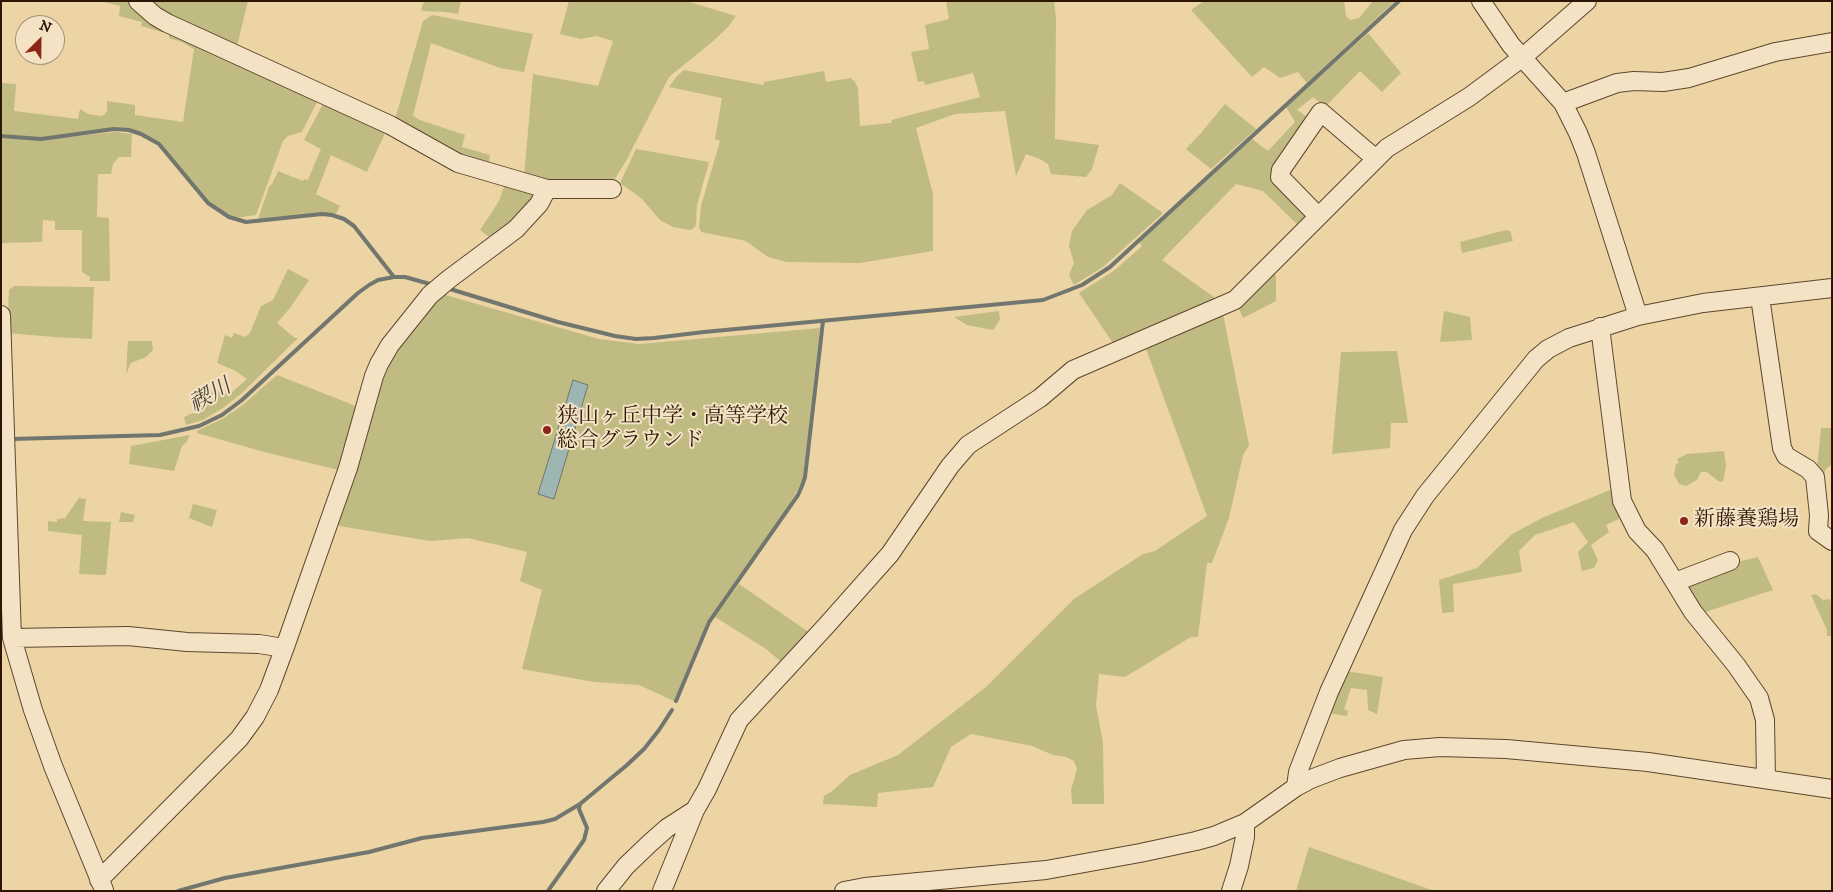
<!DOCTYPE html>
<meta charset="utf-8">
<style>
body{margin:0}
#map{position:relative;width:1833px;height:892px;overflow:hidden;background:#edd4a5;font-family:"IM FELL DW Pica",serif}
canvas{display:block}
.frame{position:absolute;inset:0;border:2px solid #2e1607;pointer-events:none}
.north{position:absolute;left:15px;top:15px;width:50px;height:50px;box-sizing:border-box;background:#f3e3c4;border:1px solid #a49178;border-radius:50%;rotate:23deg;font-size:14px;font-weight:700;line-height:20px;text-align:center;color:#2e1607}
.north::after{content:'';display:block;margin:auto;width:18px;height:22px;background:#8f2418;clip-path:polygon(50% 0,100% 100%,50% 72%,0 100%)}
</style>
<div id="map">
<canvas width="1833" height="892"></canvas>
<div class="frame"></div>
<div class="north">N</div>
</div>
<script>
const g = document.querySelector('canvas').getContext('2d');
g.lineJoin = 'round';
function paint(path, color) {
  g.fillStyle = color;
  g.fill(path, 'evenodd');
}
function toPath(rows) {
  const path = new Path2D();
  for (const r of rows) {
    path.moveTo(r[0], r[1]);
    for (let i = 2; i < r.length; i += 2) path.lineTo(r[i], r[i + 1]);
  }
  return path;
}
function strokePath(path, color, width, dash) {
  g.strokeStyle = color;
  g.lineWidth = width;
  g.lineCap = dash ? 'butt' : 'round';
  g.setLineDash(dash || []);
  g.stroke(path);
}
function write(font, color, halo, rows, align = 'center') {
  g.font = font + ' "IM FELL DW Pica","Noto Serif JP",serif';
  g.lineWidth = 4;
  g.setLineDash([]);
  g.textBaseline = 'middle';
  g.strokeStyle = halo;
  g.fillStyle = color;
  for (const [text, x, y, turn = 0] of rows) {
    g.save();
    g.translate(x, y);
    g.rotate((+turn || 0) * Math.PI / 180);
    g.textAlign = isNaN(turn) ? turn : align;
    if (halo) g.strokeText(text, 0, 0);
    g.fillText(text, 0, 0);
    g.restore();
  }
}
const green = toPath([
 [100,1,135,1,318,100,302,132,288,136,283,141,256,215,235,218,216,208,206,201,160,144,141,133,128,129,113,129,41,138,1,134,1,83,16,84,14,111,78,119,80,109,88,114,100,116,104,115,107,111,107,101,135,105,135,115,183,122,194,49,182,42,169,38,169,34,141,26,142,22,119,16,120,6],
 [145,1,248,1,236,50,190,28],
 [424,1,461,1,458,14,444,12,424,11,421,10],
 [569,1,686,1,736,16,728,27,712,42,669,77,626,161,616,177,610,183,557,187,524,177,533,74,598,86,613,41,596,36,581,39,560,34],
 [946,1,1054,1,1056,18,1055,139,1099,145,1092,169,1086,177,1051,174,1048,164,1040,159,1026,154,1016,176,1005,111,955,114,916,128,933,194,933,251,860,263,787,262,768,257,746,241,701,232,699,227,701,206,720,141,715,139,722,98,669,87,677,76,684,70,763,85,764,82,824,71,826,82,851,78,855,82,858,88,860,126,891,123,892,120,895,119,980,97,973,73,925,85,924,81,918,82,911,52,929,49,925,25,949,19],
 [1204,1,1344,1,1346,16,1350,20,1359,18,1373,1,1395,1,1307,83,1298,72,1280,78,1264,67,1252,77,1191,10],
 [432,15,533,34,524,72,500,68,431,43,413,116,420,120,465,135,462,147,490,155,488,167,461,160,399,123,396,116,423,21],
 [1368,33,1401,73,1382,92,1360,71,1325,107,1313,97,1297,110,1312,120,1278,167,1310,210,1301,228,1263,191,1236,184,1162,260,1222,303,1115,346,1079,293,1115,270,1142,246,1139,242,1252,139,1268,151,1295,122,1286,107],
 [323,104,387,129,367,172,331,155,316,194,340,206,337,212,334,215,323,213,258,219,269,187,272,184,278,171,303,181,304,179,308,180,321,149,304,140],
 [1225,104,1256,129,1211,169,1186,149,1201,133],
 [115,132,132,134,131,157,119,157,113,164,111,174,98,174,97,217,109,218,110,281,90,281,90,277,82,272,82,230,55,230,55,221,43,220,42,242,1,243,1,138,42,140],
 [636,149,709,162,697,205,696,225,693,229,690,230,673,227,660,220,641,198,620,183],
 [506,181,529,187,538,198,494,241,480,230,499,201],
 [1120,183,1163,213,1103,267,1074,285,1069,275,1074,263,1069,246,1072,231,1087,210,1112,195],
 [1506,230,1510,231,1513,241,1462,253,1460,242],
 [1273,267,1276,278,1276,301,1243,318,1236,301],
 [288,269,309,280,290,308,277,323,295,338,298,338,243,392,223,408,203,420,186,425,184,417,195,412,206,401,213,390,230,394,247,379,234,370,217,363,225,335,232,338,234,333,245,337,250,333,261,306,273,300],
 [14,286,94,287,92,339,54,337,7,333,9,290],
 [442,294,599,339,639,344,820,328,803,477,800,486,789,504,707,621,674,701,639,685,594,682,522,669,542,590,520,581,527,552,468,538,430,541,339,526,336,520,379,385,393,352],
 [1222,309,1249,445,1243,455,1229,518,1212,563,1207,563,1198,637,1191,637,1125,677,1099,674,1096,706,1103,742,1104,804,1072,804,1071,790,1077,769,1074,761,1066,757,1053,755,1032,746,971,734,951,747,933,787,878,793,877,807,823,804,824,796,831,792,850,775,898,755,986,687,1074,599,1143,554,1155,551,1207,516,1145,346],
 [999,311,1000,320,993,330,967,325,954,317],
 [1444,311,1470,317,1472,340,1440,342],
 [128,341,152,341,153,350,146,357,131,363,126,374],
 [1397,351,1408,423,1391,423,1390,448,1332,454,1341,352],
 [277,375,361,408,339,470,268,453,197,433,197,431,224,418,244,404],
 [1821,428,1832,428,1832,464,1825,470,1824,487,1817,469],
 [190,435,186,443,182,446,174,471,129,464,131,446],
 [1724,451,1726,466,1723,482,1718,481,1707,472,1701,472,1697,480,1686,486,1679,484,1674,475,1676,464,1679,463,1677,459,1687,454],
 [1615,488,1623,517,1606,525,1609,532,1591,545,1598,560,1594,568,1582,571,1578,552,1588,542,1574,522,1535,535,1519,551,1522,572,1453,584,1454,612,1442,613,1439,580,1477,568,1512,534,1544,517],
 [79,498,86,499,83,521,111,522,106,575,79,574,82,535,48,531,48,521,57,522,57,519,65,518],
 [193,504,217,510,212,527,189,518],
 [121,512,135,515,133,522,119,522],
 [1758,557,1773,590,1699,614,1686,584,1729,564],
 [739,584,813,635,786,666,766,649,715,617],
 [1816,594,1823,600,1829,599,1832,603,1832,636,1827,636,1827,630,1811,595],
 [1346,671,1383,677,1377,714,1368,710,1367,690,1351,688,1344,709,1348,711,1347,716,1328,713],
 [1309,847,1432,890,1432,891,1296,891]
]);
const water = toPath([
 [573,380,588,385,554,499,538,494,573,380]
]);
const stream = toPath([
 [1,136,41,139,114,129,129,130,141,134,159,144,208,203,229,217,246,222,322,214,332,215,344,219,354,226,394,277],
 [450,289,558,322,615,336,636,339,654,338,704,332,1043,300,1082,285,1110,267,1399,1],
 [11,439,160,435,199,426,222,415,242,400,358,293,369,285,378,280,394,277,405,277,430,284],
 [676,701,709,622,798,495,802,486,805,477,823,321],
 [178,891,225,878,369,852,422,838,543,822,555,819,580,804,627,765,644,749,659,730,672,710],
 [548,891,584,840,587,828,579,809,580,804]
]);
const minor = toPath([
 [138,1,155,16,167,23,390,125,458,163,547,189,612,189],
 [1481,1,1511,45,1563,103,1578,133,1586,153,1638,316],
 [1563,103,1617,83,1634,81,1663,82,1689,78,1775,52,1832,42],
 [1318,216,1280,177,1281,170,1321,112,1376,159],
 [1760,297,1782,448,1786,456,1808,469,1815,477,1819,515,1818,531,1832,541],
 [1,315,12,638,33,710,53,766,104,890],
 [1600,327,1622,501,1637,531,1655,550,1693,612,1736,665,1759,698,1765,720,1766,779],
 [1675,582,1730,561],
 [12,638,128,636,187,642,259,644,284,648],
 [1296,787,1298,772,1329,692,1403,530,1425,496,1536,359,1548,349,1569,338,1638,316,1703,303,1832,288],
 [99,880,239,739,255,717,269,690,286,644,348,468,374,376,379,364,390,345,430,295,449,279,516,229,539,204,547,189],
 [606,891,626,866,650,843,667,828,695,810],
 [662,891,695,810,707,789,739,720,826,626,890,554,950,466,968,445,1040,398,1073,370,1235,300,1387,148,1469,97,1523,57,1587,1],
 [844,891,865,887,1046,870,1140,853,1196,841,1214,836,1245,823,1296,787,1311,779,1340,768,1404,750,1440,747,1506,749,1648,762,1832,789],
 [1231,891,1239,866,1245,837,1245,823]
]);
const markers = [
 [547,430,5,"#8f2418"],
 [1684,521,5,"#8f2418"]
];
const poiNames = [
 ["狭山ヶ丘中学・高等学校",557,418],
 ["総合グラウンド",557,442],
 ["新藤養鶏場",1694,521]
];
const waterNames = [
 ["禊川",211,397,-30]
];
paint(green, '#bfbb82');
paint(water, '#9db6b2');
strokePath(water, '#71766e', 1);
strokePath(stream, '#71766e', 4);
strokePath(minor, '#5e462e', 20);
strokePath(minor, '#f3e3c4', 18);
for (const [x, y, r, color] of markers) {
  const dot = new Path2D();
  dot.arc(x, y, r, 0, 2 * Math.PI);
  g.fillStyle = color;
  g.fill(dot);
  strokePath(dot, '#f3e3c4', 2);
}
write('21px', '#2e1607', '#f3e3c4', poiNames, 'left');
write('italic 22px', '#4f463a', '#f3e3c4', waterNames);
</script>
